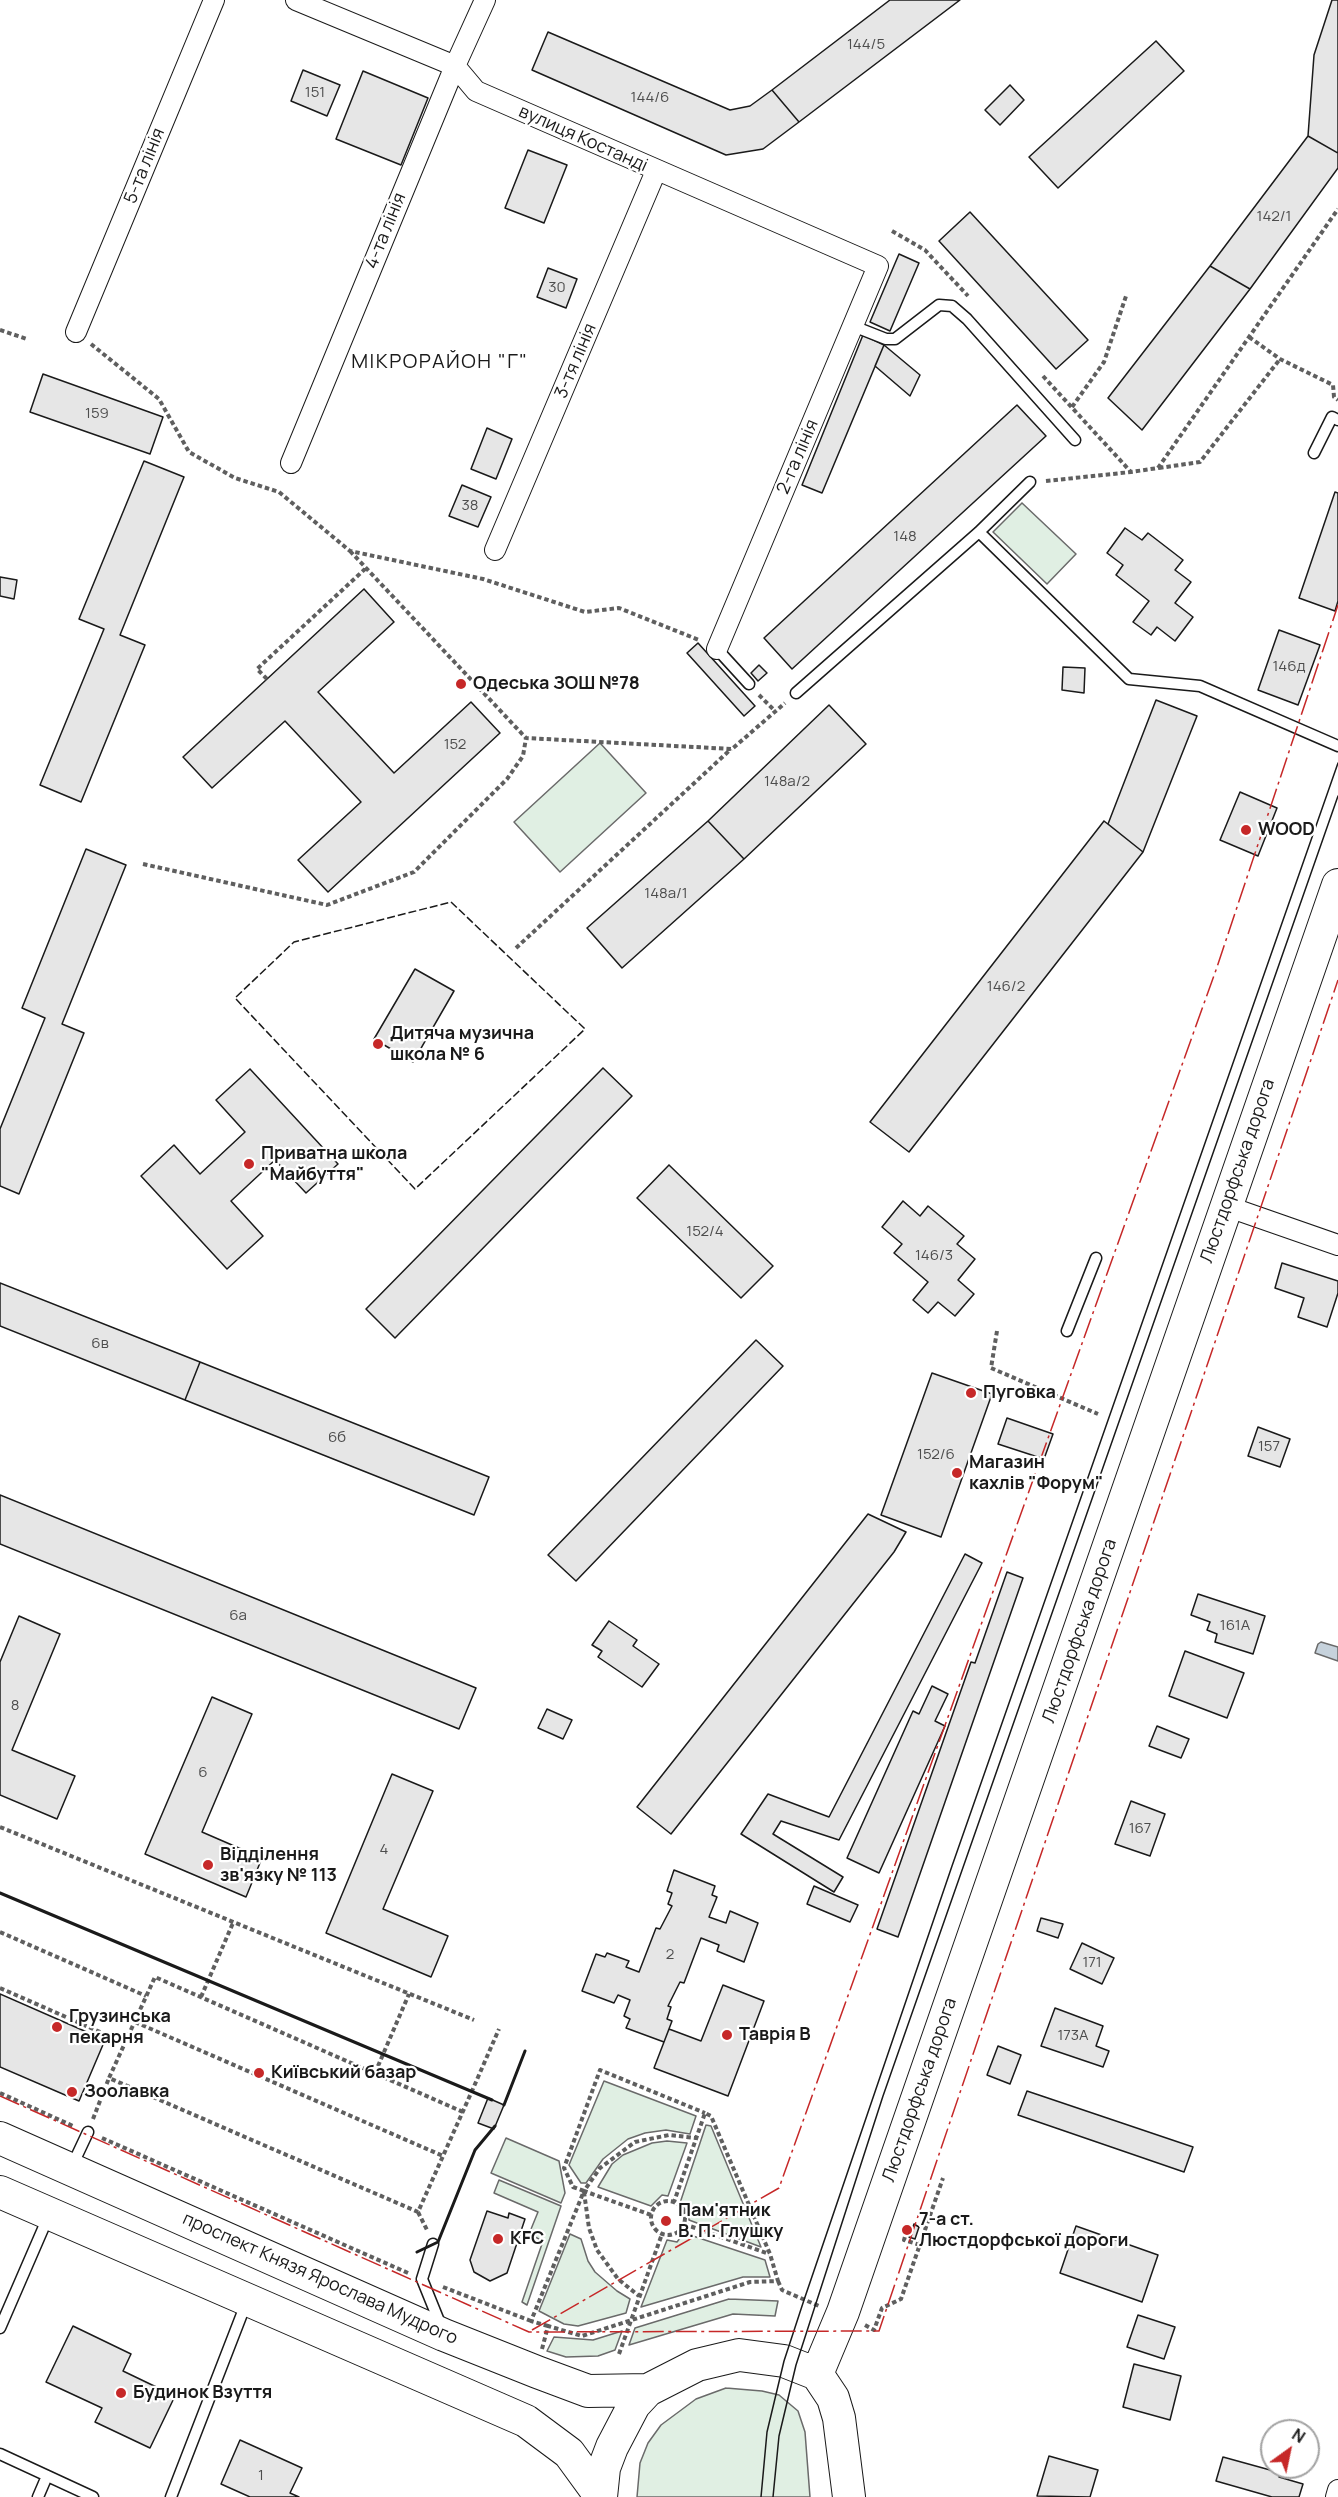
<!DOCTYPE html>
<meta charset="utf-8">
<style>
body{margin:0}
#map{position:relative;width:1338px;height:2497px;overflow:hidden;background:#fff;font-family:Manrope,sans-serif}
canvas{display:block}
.north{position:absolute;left:1260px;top:2419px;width:60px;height:60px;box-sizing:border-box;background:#fff;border:2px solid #a3a3a3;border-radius:50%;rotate:33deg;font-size:16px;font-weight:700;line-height:24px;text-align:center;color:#1a1a1a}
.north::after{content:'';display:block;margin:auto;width:21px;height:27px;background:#c62828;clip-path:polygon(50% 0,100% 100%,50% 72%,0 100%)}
</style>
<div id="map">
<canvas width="1338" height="2497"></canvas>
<div class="north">N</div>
</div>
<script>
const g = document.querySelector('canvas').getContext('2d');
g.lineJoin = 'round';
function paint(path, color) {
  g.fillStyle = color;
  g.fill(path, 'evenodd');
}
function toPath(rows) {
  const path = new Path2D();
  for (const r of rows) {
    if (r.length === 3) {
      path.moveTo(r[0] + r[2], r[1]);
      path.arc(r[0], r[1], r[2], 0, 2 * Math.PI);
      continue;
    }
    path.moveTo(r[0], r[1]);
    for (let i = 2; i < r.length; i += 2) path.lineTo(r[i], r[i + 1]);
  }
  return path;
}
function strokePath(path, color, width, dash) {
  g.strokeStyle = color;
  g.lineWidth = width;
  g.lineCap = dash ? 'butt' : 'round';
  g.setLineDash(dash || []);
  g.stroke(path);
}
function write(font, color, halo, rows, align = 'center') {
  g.font = font + ' Manrope,sans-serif';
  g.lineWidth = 4.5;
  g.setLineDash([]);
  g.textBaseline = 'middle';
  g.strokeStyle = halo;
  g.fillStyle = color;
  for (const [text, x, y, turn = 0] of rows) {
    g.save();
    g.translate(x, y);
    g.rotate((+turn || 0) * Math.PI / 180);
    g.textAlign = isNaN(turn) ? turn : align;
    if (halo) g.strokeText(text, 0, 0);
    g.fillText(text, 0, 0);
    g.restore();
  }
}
const green = toPath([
 [1022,503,1076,554,1047,584,993,532,1022,503],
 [600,743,646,793,560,872,514,822,600,743],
 [604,2081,696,2116,690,2134,666,2130,645,2133,628,2139,603,2159,586,2183,581,2183,569,2165,604,2081],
 [706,2125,711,2126,761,2247,689,2220,689,2214,680,2203,706,2125],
 [506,2138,559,2161,565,2193,561,2203,491,2173,506,2138],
 [667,2141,687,2143,668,2196,662,2195,651,2206,598,2187,612,2164,623,2155,652,2143,667,2141],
 [499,2180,561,2206,527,2305,522,2302,543,2241,529,2234,538,2212,494,2193,499,2180],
 [684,2233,765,2260,770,2277,743,2277,641,2307,667,2240,677,2242,684,2233],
 [570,2234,581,2239,588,2261,595,2272,617,2291,630,2299,626,2313,578,2326,564,2324,539,2311,570,2234],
 [729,2299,778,2301,775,2316,733,2314,629,2345,635,2328,729,2299],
 [622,2331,615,2350,598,2356,566,2357,547,2351,554,2337,593,2340,622,2331],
 [726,2388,762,2391,779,2395,798,2411,805,2432,810,2497,637,2497,640,2463,648,2443,661,2425,696,2399,726,2388]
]);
const water = toPath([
 [1321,1642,1338,1647,1338,1661,1315,1653,1318,1644,1321,1642]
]);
const building = toPath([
 [890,0,960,0,799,122,772,90,890,0],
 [1332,0,1338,0,1338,153,1308,136,1314,55,1332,0],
 [548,32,730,110,750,106,772,90,799,122,763,149,726,155,532,70,548,32],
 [1156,41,1184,71,1058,188,1029,157,1156,41],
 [303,70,340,85,327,116,291,101,303,70],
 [363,71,428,98,401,165,336,139,363,71],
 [1010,85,1024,100,1000,125,985,110,1010,85],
 [1308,136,1338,153,1338,168,1250,289,1210,266,1308,136],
 [528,150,567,165,544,223,505,208,528,150],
 [970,212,1088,340,1056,369,939,241,970,212],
 [899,254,919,263,890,331,870,322,899,254],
 [1210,266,1250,289,1142,430,1108,398,1210,266],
 [548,268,577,279,566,308,537,297,548,268],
 [863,335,884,345,822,493,802,485,863,335],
 [884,345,920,375,910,396,875,366,884,345],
 [43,374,163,417,150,454,30,412,43,374],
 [1017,405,1046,436,792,669,764,638,1017,405],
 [487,428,512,439,496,479,471,469,487,428],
 [144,461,184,477,120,635,145,645,81,802,40,785,104,629,79,619,144,461],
 [462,485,491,497,478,527,449,516,462,485],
 [1335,492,1338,493,1338,601,1335,611,1299,598,1335,492],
 [1125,528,1142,540,1148,533,1183,560,1175,570,1191,582,1175,603,1193,617,1175,641,1157,627,1151,635,1133,622,1149,601,1116,575,1123,565,1107,553,1125,528],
 [0,577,17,580,14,599,0,596,0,577],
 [364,589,394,622,318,692,394,773,471,702,500,733,328,892,298,860,361,802,285,721,212,788,183,757,364,589],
 [1279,630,1320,645,1298,705,1258,690,1279,630],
 [698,643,755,706,744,716,687,653,698,643],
 [759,665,767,673,758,681,751,673,759,665],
 [1063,667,1085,668,1084,693,1062,690,1063,667],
 [1156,700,1197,716,1143,852,1108,824,1156,700],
 [829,705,866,744,744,859,708,821,829,705],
 [1240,792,1277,808,1258,856,1220,840,1240,792],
 [708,821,744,859,622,968,587,928,708,821],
 [1104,821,1143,852,909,1152,870,1122,1104,821],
 [86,849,126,865,62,1024,84,1033,19,1194,0,1186,0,1129,45,1018,22,1008,86,849],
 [415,969,454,991,413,1062,374,1039,415,969],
 [603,1068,632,1096,395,1338,366,1309,603,1068],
 [250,1069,338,1164,306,1193,275,1160,231,1201,263,1236,227,1269,141,1176,174,1145,200,1174,245,1132,216,1100,250,1069],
 [669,1165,773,1266,741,1298,637,1198,669,1165],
 [903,1201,920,1216,928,1206,964,1236,957,1244,975,1259,958,1280,974,1294,955,1316,938,1302,928,1313,913,1300,928,1282,894,1253,902,1244,882,1227,903,1201],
 [1282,1263,1338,1281,1338,1293,1327,1327,1298,1317,1304,1298,1275,1288,1282,1263],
 [0,1283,200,1362,185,1400,0,1326,0,1283],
 [756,1340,783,1366,576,1581,548,1555,756,1340],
 [200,1362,489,1477,474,1515,185,1400,200,1362],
 [932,1373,992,1394,941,1537,881,1515,932,1373],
 [1007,1418,1053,1434,1044,1459,998,1444,1007,1418],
 [1258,1427,1290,1439,1280,1467,1248,1456,1258,1427],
 [0,1495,476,1688,459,1729,0,1544,0,1495],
 [868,1514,906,1532,894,1552,671,1834,637,1807,868,1514],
 [965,1554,982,1563,839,1840,781,1821,773,1834,843,1877,834,1892,741,1834,768,1794,829,1817,965,1554],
 [1007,1572,1023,1578,898,1937,877,1929,971,1662,975,1663,1007,1572],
 [1198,1594,1265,1616,1253,1654,1215,1642,1217,1634,1207,1630,1210,1622,1191,1615,1198,1594],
 [19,1616,60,1634,12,1750,75,1776,57,1819,0,1795,0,1662,19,1616],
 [609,1621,637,1640,633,1646,659,1664,642,1687,598,1657,602,1651,592,1645,609,1621],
 [1185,1651,1244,1673,1227,1718,1169,1696,1185,1651],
 [932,1686,948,1694,935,1721,945,1726,879,1873,847,1858,913,1711,919,1714,932,1686],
 [212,1697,252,1714,202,1832,262,1858,246,1897,145,1854,212,1697],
 [547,1709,572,1720,563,1739,538,1728,547,1709],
 [1157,1726,1189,1739,1181,1758,1149,1746,1157,1726],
 [392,1774,433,1791,383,1909,448,1936,431,1977,326,1933,392,1774],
 [1131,1801,1165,1814,1150,1856,1115,1844,1131,1801],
 [674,1870,715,1886,712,1895,717,1897,709,1917,726,1923,730,1911,758,1923,744,1962,717,1951,719,1945,701,1938,684,1983,680,1982,668,2006,671,2007,667,2019,672,2021,664,2042,626,2028,630,2019,624,2016,630,2000,618,1995,614,2003,582,1991,596,1954,605,1957,607,1953,629,1961,626,1967,639,1972,656,1928,660,1929,672,1906,668,1904,672,1893,667,1891,674,1870],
 [814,1886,858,1905,850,1922,807,1904,814,1886],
 [1041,1918,1063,1924,1058,1938,1037,1931,1041,1918],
 [1082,1943,1114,1958,1102,1984,1070,1969,1082,1943],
 [723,1985,764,2001,728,2096,654,2068,669,2029,701,2041,723,1985],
 [0,1994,105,2040,79,2101,0,2067,0,1994],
 [1055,2008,1103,2026,1096,2046,1109,2051,1103,2067,1041,2046,1055,2008],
 [998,2046,1021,2055,1010,2084,987,2075,998,2046],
 [1027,2091,1193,2147,1184,2172,1018,2115,1027,2091],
 [488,2098,504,2105,494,2129,478,2123,488,2098],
 [487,2211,508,2218,509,2213,525,2219,507,2273,490,2281,474,2272,470,2260,487,2211],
 [914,2224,919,2227,915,2239,909,2237,914,2224],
 [1076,2226,1158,2255,1142,2302,1060,2273,1076,2226],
 [1138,2315,1175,2327,1164,2359,1127,2347,1138,2315],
 [73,2326,131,2354,123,2371,175,2396,150,2448,95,2422,102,2408,46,2382,73,2326],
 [1134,2364,1181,2376,1170,2420,1123,2407,1134,2364],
 [240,2440,302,2468,290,2493,299,2497,250,2497,221,2484,240,2440],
 [1049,2456,1098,2470,1090,2497,1037,2496,1049,2456],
 [1223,2457,1281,2473,1279,2477,1303,2484,1299,2497,1272,2497,1216,2481,1223,2457]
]);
const path = toPath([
 [892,231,925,250,968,296],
 [0,330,27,339],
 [1249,337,1280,359,1333,385,1334,397,1338,400],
 [91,344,159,399,189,452,235,478,279,492,350,551,483,579,585,612,619,608,699,640],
 [1043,376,1131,472,1158,468,1338,209],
 [1072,407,1104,362,1126,296],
 [1159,468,1200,462,1280,359],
 [1046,481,1131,472],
 [350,551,526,738,732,749,785,703],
 [267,679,257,669,365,569],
 [759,695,775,711],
 [143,864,327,905,414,872,507,779,523,756,526,738],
 [516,948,731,749],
 [997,1331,991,1368,1098,1414],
 [0,1827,474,2020],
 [0,1932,146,1996],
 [0,1988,125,2043],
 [201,1997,233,1923],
 [135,2022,443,2156],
 [375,2073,409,1994],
 [0,2093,73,2126],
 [463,2112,155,1977,109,2078,418,2212,472,2091,499,2029],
 [93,2119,109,2078],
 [102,2138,408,2273],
 [584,2191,573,2187,564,2168,600,2070,705,2113],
 [584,2192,589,2228,597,2250,618,2279,639,2296],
 [668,2218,17],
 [418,2212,427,2230],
 [651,2215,584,2191,600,2168,635,2142,669,2135,696,2138],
 [684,2224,769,2254],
 [907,2230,904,2240,920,2245],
 [778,2281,782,2290,819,2306],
 [443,2287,531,2321],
 [865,2325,874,2330,882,2308,901,2299,943,2178],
 [548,2326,531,2321,584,2191],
 [542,2349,548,2326,582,2336,750,2282,778,2281,770,2254,711,2116,705,2113,674,2202],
 [619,2354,662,2234]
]);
const service = toPath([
 [853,326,886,339,895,339,939,305,952,306,967,319,1075,440],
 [1314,453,1332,417,1338,420],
 [979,532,1129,679,1200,686,1338,746],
 [717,649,749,684],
 [796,693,979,532,1030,482],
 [1067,1331,1096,1258],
 [72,2166,88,2132],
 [433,2244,422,2279,441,2326],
 [0,2328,49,2215],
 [0,2454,93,2497],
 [38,2497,47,2476],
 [171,2497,247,2301]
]);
const minor = toPath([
 [296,0,455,66,476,91,878,266,717,649],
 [76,332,214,0],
 [291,463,455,66,485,0],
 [495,550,656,171],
 [1226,1206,1338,1245],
 [1336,2497,1338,2490]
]);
const primary = toPath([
 [0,2138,444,2335,537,2372,588,2391,648,2390],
 [0,2192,526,2421,569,2453,601,2497],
 [817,2374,843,2312,1338,885],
 [601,2497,604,2468,612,2447,634,2405,648,2390,697,2365,739,2355,784,2361,817,2374,833,2398,839,2418,849,2497]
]);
const tram = toPath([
 [761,2497,767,2432,784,2361,804,2300,952,1866,1338,763],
 [773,2497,779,2436,796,2365,883,2096,1338,796]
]);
const fence = toPath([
 [451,902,585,1029,415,1189,235,998,294,942,451,902]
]);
const wall = toPath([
 [0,1893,492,2100],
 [504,2105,525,2051],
 [417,2252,438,2242,475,2150,495,2126]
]);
const power = toPath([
 [0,2096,529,2332,879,2331,1338,980],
 [532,2330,779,2188,1216,970,1338,605]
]);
const markers = [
 [461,684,6,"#c62828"],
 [1246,830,6,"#c62828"],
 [378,1044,6,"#c62828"],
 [249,1164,6,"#c62828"],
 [971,1393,6,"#c62828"],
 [957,1473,6,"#c62828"],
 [208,1865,6,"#c62828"],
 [57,2027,6,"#c62828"],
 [727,2035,6,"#c62828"],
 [259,2073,6,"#c62828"],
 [72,2092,6,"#c62828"],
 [666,2221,6,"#c62828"],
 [907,2230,6,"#c62828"],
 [498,2239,6,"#c62828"],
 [121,2393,6,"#c62828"]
];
const numberNames = [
 ["144/5",866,45],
 ["151",315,93],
 ["144/6",650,98],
 ["142/1",1274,217],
 ["30",557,288],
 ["159",97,414],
 ["38",470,506],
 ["148",905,537],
 ["146д",1289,667],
 ["152",455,745],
 ["148а/2",787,782],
 ["148а/1",666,894],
 ["146/2",1006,987],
 ["152/4",705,1232],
 ["146/3",934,1256],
 ["6в",100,1344],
 ["6б",337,1438],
 ["157",1269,1447],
 ["152/6",936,1455],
 ["6а",238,1616],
 ["161А",1235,1626],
 ["8",15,1706],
 ["6",203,1773],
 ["167",1140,1829],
 ["4",384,1850],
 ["2",670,1955],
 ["171",1092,1963],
 ["173А",1073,2036],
 ["1",261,2476]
];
const streetNames = [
 ["вулиця Костанді",583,139,24],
 ["5-та лінія",145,166,-68],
 ["4-та лінія",386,231,-68],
 ["3-тя лінія",576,361,-67],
 ["2-га лінія",798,457,-67],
 ["Люстдорфська дорога",1238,1171,-71],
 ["Люстдорфська дорога",1080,1631,-71],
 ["Люстдорфська дорога",920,2090,-71],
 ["проспект Князя Ярослава Мудрого",320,2279,24]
];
const poiNames = [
 ["Одеська ЗОШ №78",473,684],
 ["WOOD",1258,830],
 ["Дитяча музична",390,1034],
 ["школа № 6",390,1055],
 ["Приватна школа",261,1154],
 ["\"Майбуття\"",261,1175],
 ["Пуговка",983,1393],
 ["Магазин",969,1463],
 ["кахлів \"Форум\"",969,1484],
 ["Відділення",220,1855],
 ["зв'язку № 113",220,1876],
 ["Грузинська",69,2017],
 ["пекарня",69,2038],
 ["Таврія В",739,2035],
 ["Київський базар",271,2073],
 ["Зоолавка",84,2092],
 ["Пам'ятник",678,2211],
 ["В. П. Глушку",678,2232],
 ["7-а ст.",919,2220],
 ["Люстдорфської дороги",919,2241],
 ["KFC",510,2239],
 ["Будинок Взуття",133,2393]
];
const neighbourhoodNames = [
 ["МІКРОРАЙОН \"Г\"",440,362]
];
paint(green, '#e0efe3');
strokePath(green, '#6a6a6a', 1.5);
paint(water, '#c6d2dc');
strokePath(water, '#6a6a6a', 1.5);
paint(building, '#e6e6e6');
strokePath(building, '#1a1a1a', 1.5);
strokePath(service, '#1a1a1a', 13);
strokePath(minor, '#1a1a1a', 22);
strokePath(primary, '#1a1a1a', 34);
strokePath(path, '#5f5f5f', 4, [4.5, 3]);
strokePath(service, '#fff', 10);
strokePath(minor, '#fff', 20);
strokePath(primary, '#fff', 32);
strokePath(tram, '#1a1a1a', 1.5);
strokePath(fence, '#1a1a1a', 1.5, [8, 3]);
strokePath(wall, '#1a1a1a', 3);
strokePath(power, '#c62828', 1.5, [21, 4.5, 3, 4.5]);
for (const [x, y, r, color] of markers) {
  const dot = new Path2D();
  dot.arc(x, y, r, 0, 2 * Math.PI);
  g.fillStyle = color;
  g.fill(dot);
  strokePath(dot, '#fff', 2);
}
write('15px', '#4d4d4d', null, numberNames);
write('18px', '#1a1a1a', '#fff', streetNames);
write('bold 18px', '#1a1a1a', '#fff', poiNames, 'left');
g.letterSpacing = '1.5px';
write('20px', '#1a1a1a', '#fff', neighbourhoodNames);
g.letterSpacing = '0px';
</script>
